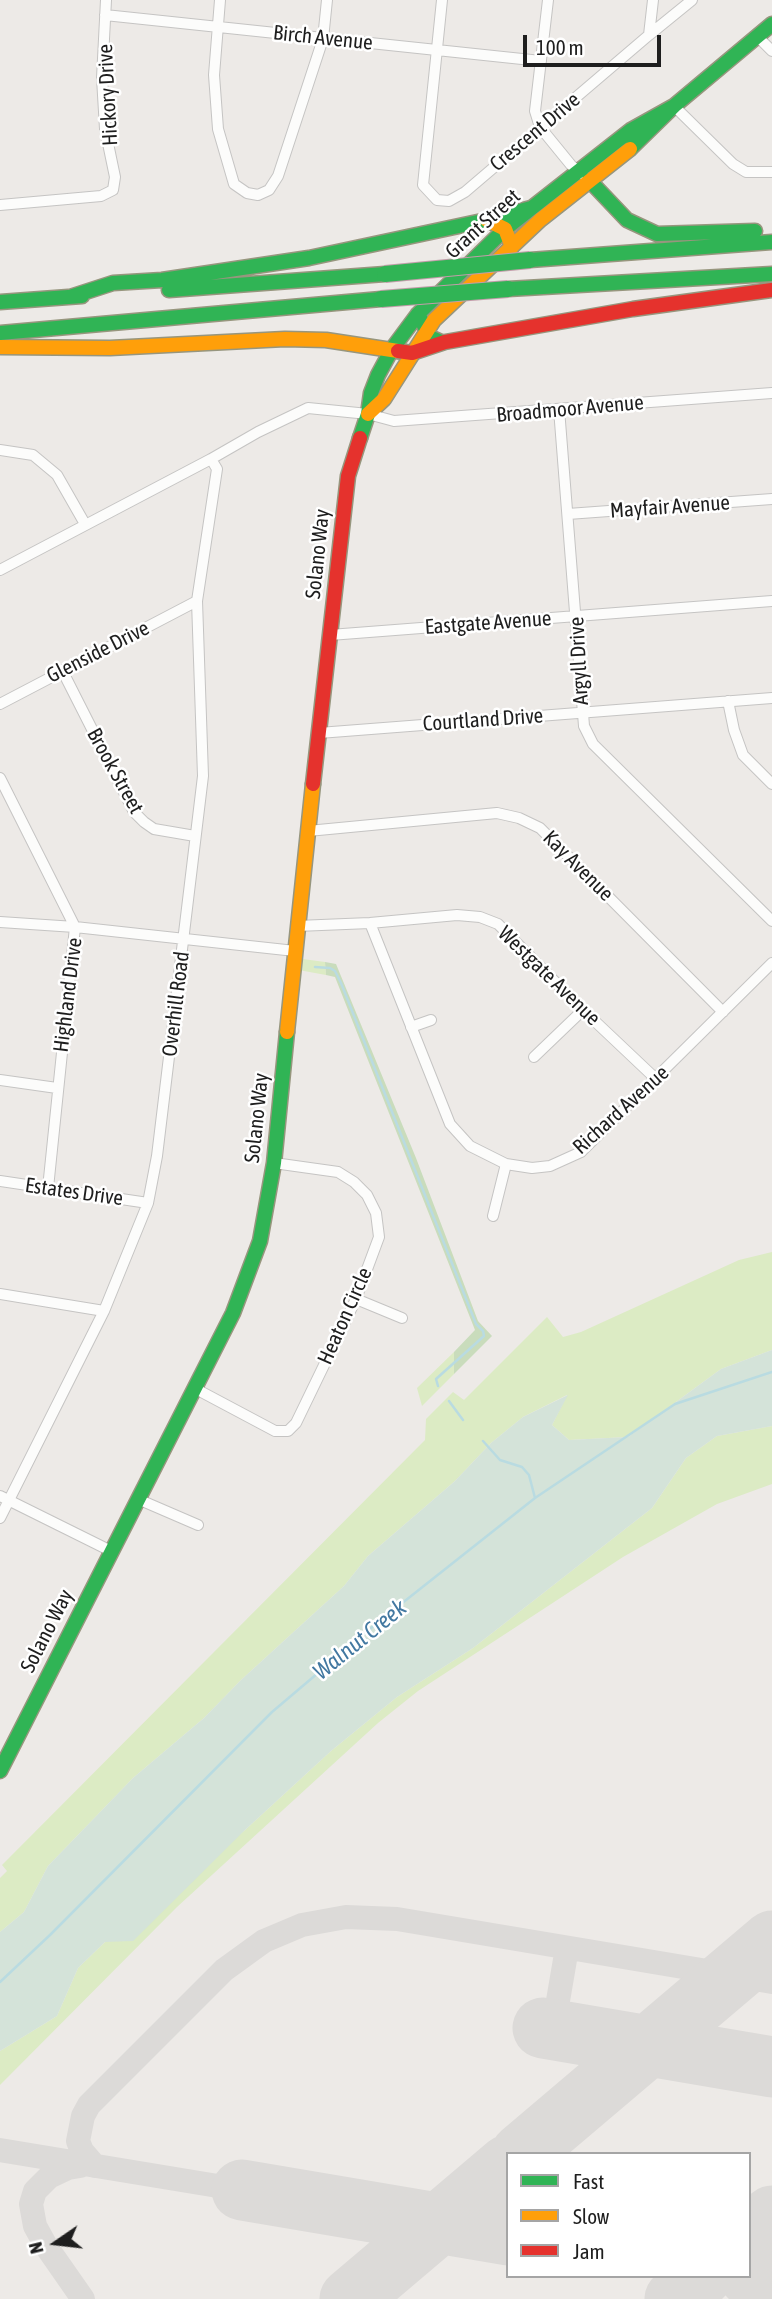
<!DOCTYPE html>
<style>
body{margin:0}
#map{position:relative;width:772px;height:2299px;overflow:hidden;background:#edeae7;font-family:"Asap Condensed",sans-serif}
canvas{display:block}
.legend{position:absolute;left:506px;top:2152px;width:245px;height:126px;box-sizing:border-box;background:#fff;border:2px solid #a5a5a5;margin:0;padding:9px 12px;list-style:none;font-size:21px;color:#1e1e1e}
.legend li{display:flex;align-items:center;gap:14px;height:35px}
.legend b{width:35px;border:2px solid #a5a5a5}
.north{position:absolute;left:21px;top:2208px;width:70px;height:70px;-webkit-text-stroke:5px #fff;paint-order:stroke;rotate:256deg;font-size:19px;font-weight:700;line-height:28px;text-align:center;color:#1e1e1e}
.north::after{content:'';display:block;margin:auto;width:24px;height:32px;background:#1e1e1e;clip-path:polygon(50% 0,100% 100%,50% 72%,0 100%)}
.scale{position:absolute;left:523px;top:35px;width:138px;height:32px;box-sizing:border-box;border:4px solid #1e1e1e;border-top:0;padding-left:9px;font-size:21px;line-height:24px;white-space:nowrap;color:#1e1e1e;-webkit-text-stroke:5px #fff;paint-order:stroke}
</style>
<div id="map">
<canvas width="772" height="2299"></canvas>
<ul class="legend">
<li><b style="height:9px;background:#30b455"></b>Fast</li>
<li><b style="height:9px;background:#ff9f0a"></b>Slow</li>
<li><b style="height:9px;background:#e5322d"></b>Jam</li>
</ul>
<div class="north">N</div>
<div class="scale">100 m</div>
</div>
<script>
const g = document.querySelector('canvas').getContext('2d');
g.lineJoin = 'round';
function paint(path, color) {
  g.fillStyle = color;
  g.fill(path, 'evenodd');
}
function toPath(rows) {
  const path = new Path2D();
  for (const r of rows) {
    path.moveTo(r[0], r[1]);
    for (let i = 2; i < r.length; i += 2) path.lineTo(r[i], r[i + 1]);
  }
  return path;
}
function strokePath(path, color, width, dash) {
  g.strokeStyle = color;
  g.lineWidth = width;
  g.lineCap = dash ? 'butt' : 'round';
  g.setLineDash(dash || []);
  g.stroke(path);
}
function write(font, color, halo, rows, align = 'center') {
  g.font = font + ' "Asap Condensed",sans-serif';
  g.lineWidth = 5;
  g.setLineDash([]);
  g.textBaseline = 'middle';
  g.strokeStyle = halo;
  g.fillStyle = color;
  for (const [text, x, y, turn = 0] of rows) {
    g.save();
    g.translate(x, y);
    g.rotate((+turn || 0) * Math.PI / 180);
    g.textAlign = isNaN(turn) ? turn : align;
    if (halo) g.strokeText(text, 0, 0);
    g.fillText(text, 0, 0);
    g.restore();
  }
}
const grass = toPath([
 [295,958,325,962,326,975,293,969],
 [772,1252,772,1350,721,1369,628,1437,569,1440,552,1425,567,1395,523,1417,491,1443,455,1481,368,1556,344,1586,241,1680,204,1718,133,1778,48,1866,24,1912,0,1932,0,1878,7,1871,2,1865,425,1440,426,1419,453,1392,464,1400,547,1317,563,1337,581,1332,739,1260],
 [454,1352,454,1374,422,1406,417,1388],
 [772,1426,772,1484,717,1504,623,1557,418,1691,378,1723,177,1907,0,2085,0,2051,57,2016,78,1968,105,1942,245,1830,331,1751,397,1697,473,1648,652,1508,686,1458,717,1436]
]);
const forest = toPath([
 [325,962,336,964,416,1158,478,1321,492,1336,454,1374,454,1352,475,1330,335,977,326,975]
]);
const wetland = toPath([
 [772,1350,772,1426,717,1436,686,1458,652,1508,473,1648,397,1697,331,1751,245,1830,133,1941,105,1942,78,1968,57,2016,0,2051,0,1932,24,1912,48,1866,133,1778,204,1718,241,1680,344,1586,368,1556,455,1481,491,1443,523,1417,568,1395,552,1425,569,1440,628,1437,721,1369]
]);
const stream = toPath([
 [315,967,330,968,335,971,341,983,476,1324,483,1331,484,1336,436,1379,438,1386],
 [449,1401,463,1420],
 [483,1441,500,1460,522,1467,529,1475,535,1498],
 [0,1982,50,1935,272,1712,377,1623,535,1498,675,1404,772,1372]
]);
const taxiway = toPath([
 [553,2030,567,1948],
 [0,2150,242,2190],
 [80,2166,68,2168,49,2177,35,2191,31,2204,35,2226,46,2246,83,2299],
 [95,2166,82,2151,78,2141,83,2116,89,2105,224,1970,264,1941,302,1925,346,1917,397,1919,772,1982]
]);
const runway = toPath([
 [543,2028,772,2067],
 [521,2154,772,1941],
 [242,2190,508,2235],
 [749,2236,772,2216],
 [749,2276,772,2279],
 [350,2299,508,2165],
 [675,2299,702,2276]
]);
const street = toPath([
 [220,0,214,75,218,129,234,184,247,193,258,195,269,190,278,176,323,39,327,0],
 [442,0,423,185,437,200,449,201,465,192,649,35,653,0],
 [548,0,535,111,540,127,571,165,583,175],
 [105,15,541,61],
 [649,35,692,0],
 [757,36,772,51],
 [674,106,733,164,746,172,772,172],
 [0,205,101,196,113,190,115,177,105,129,102,78,106,0],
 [559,409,584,726,593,744,772,921],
 [0,450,33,455,57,475,85,524],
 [568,514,772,499],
 [0,570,211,459,258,432,308,408,368,414,394,421,772,393],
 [330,635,772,601],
 [62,670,134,812,144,822,154,829,195,836],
 [728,701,734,730,743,755,772,784],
 [0,704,197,601],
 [319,733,772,698],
 [0,778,75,927,48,1188],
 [308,831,497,813,519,818,540,828,723,1012],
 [0,922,75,927,295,951],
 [370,923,450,1124,470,1146,506,1164,532,1168,550,1166,581,1152,772,963],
 [297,926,370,923,457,915,480,917,498,924,583,1010,656,1079],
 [411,1027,431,1020],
 [534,1057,583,1010],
 [0,1080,57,1088],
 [0,1181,148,1203],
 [493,1216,506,1164],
 [0,1294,104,1311],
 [356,1299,402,1318],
 [196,1389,275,1431,288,1431,296,1423,356,1299,379,1237,376,1213,367,1195,354,1182,338,1172,274,1163],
 [0,1496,111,1551],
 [140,1500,198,1525],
 [0,1518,104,1311,148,1203,157,1156,203,776,197,601,217,469,211,459]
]);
const fast = toPath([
 [630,149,674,106,772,24],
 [589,180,627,220,657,234,755,231],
 [530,260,772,242],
 [508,289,772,274],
 [169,290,385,274],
 [70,297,113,283,162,280,309,258,487,220,531,208],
 [0,302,82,296],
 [418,314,430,337,441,342],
 [0,333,381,299],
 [360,438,368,414,371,393,378,375,392,349,418,314,505,229,631,130,674,106],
 [0,1771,233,1313,260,1241,274,1163,287,1032]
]);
const slow = toPath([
 [487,220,505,229,512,247],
 [0,347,110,348,285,339,326,340,398,351],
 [368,414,384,399,434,320,540,220,630,149],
 [287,1032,313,784]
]);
const jam = toPath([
 [398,351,412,353,445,342,633,309,772,290],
 [313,784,348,476,360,438]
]);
const fastBridge = toPath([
 [385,274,530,260],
 [381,299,508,289]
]);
const streetNames = [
 ["Birch Avenue",323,38,6],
 ["Hickory Drive",108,95,-93],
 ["Crescent Drive",535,132,-40],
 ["Grant Street",483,224,-42],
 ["Broadmoor Avenue",570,409,-5],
 ["Mayfair Avenue",670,507,-4],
 ["Solano Way",318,554,-84],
 ["Eastgate Avenue",488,623,-4],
 ["Glenside Drive",98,652,-27],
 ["Argyll Drive",579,661,-93],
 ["Courtland Drive",483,720,-4],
 ["Brook Street",115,771,61],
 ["Kay Avenue",578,866,45],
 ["Westgate Avenue",549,976,44],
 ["Highland Drive",68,995,-83],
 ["Overhill Road",176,1004,-83],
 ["Richard Avenue",621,1110,-42],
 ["Solano Way",257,1118,-84],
 ["Estates Drive",74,1192,8],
 ["Heaton Circle",345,1316,-66],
 ["Solano Way",47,1631,-63]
];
const waterNames = [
 ["Walnut Creek",360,1640,-39]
];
paint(grass, '#dcebc4');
paint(forest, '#c9dcbc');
paint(wetland, '#d4e3d9');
strokePath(stream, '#b9dbe1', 2.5);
strokePath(taxiway, '#dcdad8', 24);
strokePath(runway, '#dcdad8', 61);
strokePath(street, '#c5c4c3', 12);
strokePath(fast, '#97967e', 17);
strokePath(slow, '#97967e', 17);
strokePath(jam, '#97967e', 17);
strokePath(street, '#fcfcfb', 10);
strokePath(fast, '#30b455', 14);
strokePath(slow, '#ff9f0a', 14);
strokePath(jam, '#e5322d', 14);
strokePath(fastBridge, '#c39daa', 18, []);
strokePath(fastBridge, '#30b455', 16);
write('21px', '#1e1e1e', '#fff', streetNames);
write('italic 23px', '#4278a1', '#fff', waterNames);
</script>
